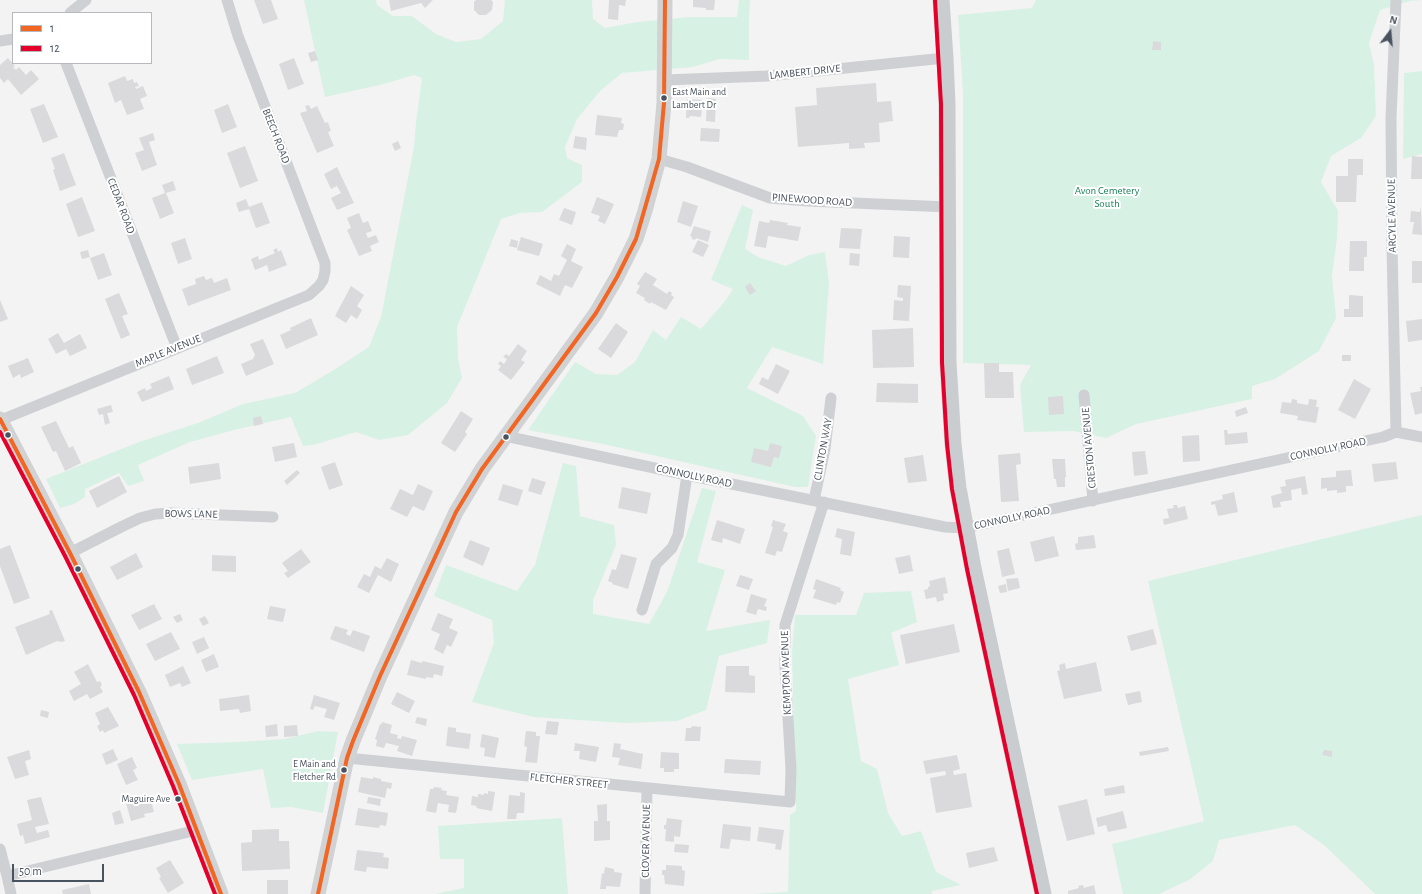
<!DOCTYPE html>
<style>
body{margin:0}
#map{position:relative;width:1422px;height:894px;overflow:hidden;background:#f3f3f3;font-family:"Alegreya Sans",sans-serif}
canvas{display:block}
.legend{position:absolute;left:12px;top:12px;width:140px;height:52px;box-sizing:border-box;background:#fff;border:1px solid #b6babf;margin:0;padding:5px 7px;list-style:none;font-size:12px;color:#49525f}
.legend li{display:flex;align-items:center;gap:8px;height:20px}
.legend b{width:20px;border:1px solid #b6babf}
.north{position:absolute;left:1370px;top:12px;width:40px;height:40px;-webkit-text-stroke:3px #fff;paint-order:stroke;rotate:16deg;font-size:11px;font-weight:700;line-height:16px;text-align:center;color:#49525f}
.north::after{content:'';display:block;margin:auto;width:14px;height:18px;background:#49525f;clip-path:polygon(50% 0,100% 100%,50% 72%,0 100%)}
.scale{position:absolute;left:12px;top:864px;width:92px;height:18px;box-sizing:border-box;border:2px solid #49525f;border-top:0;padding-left:5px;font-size:12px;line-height:14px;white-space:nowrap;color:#49525f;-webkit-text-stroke:3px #fff;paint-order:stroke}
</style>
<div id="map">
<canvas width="1422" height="894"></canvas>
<ul class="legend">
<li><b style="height:5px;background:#f26522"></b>1</li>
<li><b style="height:5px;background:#e4002b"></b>12</li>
</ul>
<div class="north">N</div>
<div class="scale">50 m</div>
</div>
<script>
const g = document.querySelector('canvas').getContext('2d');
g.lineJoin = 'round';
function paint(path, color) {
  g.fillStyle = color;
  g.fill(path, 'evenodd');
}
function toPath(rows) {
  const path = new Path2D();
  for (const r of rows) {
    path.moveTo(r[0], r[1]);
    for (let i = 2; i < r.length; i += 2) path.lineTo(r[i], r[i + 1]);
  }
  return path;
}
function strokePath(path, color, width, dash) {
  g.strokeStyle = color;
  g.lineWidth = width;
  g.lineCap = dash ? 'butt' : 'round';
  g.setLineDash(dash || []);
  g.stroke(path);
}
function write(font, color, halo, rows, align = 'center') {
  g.font = font + ' "Alegreya Sans",sans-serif';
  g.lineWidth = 4;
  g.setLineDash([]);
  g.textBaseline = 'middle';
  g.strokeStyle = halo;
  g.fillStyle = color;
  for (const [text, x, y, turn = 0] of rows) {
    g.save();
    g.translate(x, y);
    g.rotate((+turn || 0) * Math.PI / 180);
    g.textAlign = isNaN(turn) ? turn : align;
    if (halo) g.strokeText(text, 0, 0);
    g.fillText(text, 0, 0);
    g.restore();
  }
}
const green = toPath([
 [304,0,376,0,377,5,393,16,412,16,436,34,456,42,481,39,503,21,505,0,592,0,593,19,605,28,638,22,689,17,737,17,739,0,750,0,749,17,749,60,719,59,693,67,622,73,601,90,577,119,565,147,567,158,582,165,582,182,542,212,520,213,501,219,457,327,458,359,462,378,447,403,408,435,379,440,356,432,313,445,303,446,291,417,238,429,190,442,138,465,144,481,128,486,119,473,85,489,85,497,74,504,60,508,46,479,139,442,198,423,243,404,295,393,332,371,369,347,381,317,414,147,416,122,422,78,414,75,384,84,325,97],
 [1036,0,1422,0,1410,1,1380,10,1369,43,1374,65,1376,116,1361,138,1331,156,1321,182,1338,211,1337,238,1332,276,1336,318,1319,351,1275,379,1252,386,1252,399,1136,424,1106,438,1073,431,1024,432,1020,385,1031,365,963,363,963,93,958,15,1032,8],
 [1422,71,1422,154,1403,159,1404,73],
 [742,205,753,210,745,249,758,257,786,266,809,255,825,252,829,283,823,364,772,347,747,388,803,416,816,436,808,487,795,487,603,444,528,430,575,362,596,374,617,375,635,362,653,330,666,340,681,317,701,329,725,301,733,289,711,280],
 [563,463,576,466,580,516,614,525,616,545,593,600,593,614,649,624,667,592,702,488,716,491,697,562,725,570,706,631,770,620,767,643,719,656,706,710,677,721,624,723,534,717,472,702,494,643,492,620,434,596,446,565,517,591,535,565],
 [1422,515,1422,894,1375,894,1324,845,1295,825,1219,840,1213,861,1189,880,1159,894,1123,894,1112,844,1204,821,1148,581],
 [911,591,917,622,891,633,899,665,848,679,861,761,877,769,888,813,902,836,921,831,936,872,961,885,932,891,932,894,751,894,788,892,790,815,796,811,792,651,795,615,856,615,864,593],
 [318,731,338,732,323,813,291,807,271,808,263,769,192,780,177,744,237,742,285,739],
 [562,818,568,894,435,894,464,888,464,859,440,859,438,826]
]);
const building = toPath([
 [254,0,271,0,278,19,263,24],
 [389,0,433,0,425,8,421,3,391,11],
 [476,0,491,0,493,2,492,10,486,15,479,15,474,10,474,2],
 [609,0,626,0,625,6,619,5,618,20,608,19],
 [693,0,715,0,714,10,706,10,706,8,693,7],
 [1153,41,1161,42,1161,50,1152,50],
 [315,51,318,60,311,62,308,53],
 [8,58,15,66,13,67,16,70,19,67,26,75,31,70,39,79,21,95,8,79,4,83,0,78,0,65],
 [294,58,304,84,288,90,279,64],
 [125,76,127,81,133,79,134,83,137,82,139,86,135,87,136,89,143,86,147,96,140,99,144,109,127,115,121,100,115,103,108,83],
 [876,83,877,102,891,101,893,121,879,123,880,142,864,143,865,148,849,149,849,143,798,147,795,107,817,105,816,88],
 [707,98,716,99,715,122,706,121],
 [687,99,703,100,701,117,690,116,689,118,686,118],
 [44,104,58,137,43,143,30,109],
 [228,104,237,127,222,133,214,110],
 [309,105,311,109,317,106,325,123,328,122,331,131,328,132,334,146,317,153,300,113,307,111,305,106],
 [597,115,622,118,621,123,624,124,623,130,619,130,617,137,595,135],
 [701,128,720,129,719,142,700,141],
 [153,133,155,140,149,142,157,165,142,171,135,153,144,150,139,138],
 [575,136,587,138,586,150,573,148],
 [398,141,401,148,395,151,392,144],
 [245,146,258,181,240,188,227,153],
 [64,153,76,185,60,191,53,170,55,169,51,158],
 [1412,156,1422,157,1422,179,1411,179],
 [1348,159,1363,159,1363,175,1357,175,1356,202,1336,202,1336,176,1348,176],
 [337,167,354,203,337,210,331,198,341,193,337,186,331,189,324,174],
 [173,181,176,190,166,193,174,213,160,219,152,198,165,193,162,185],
 [82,197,95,231,78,237,66,204],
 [597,197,614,204,605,224,598,221,600,216,591,213],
 [246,199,249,207,262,202,270,223,256,228,249,209,239,212,236,203],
 [683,201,698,206,691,227,677,222],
 [1421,207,1422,235,1412,234,1414,222,1410,222,1411,211,1420,212],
 [564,208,576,212,572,225,559,220],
 [359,213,363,223,368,221,372,231,366,233,368,238,376,235,379,242,370,246,372,251,359,256,347,230,351,228,347,218],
 [770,220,788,223,787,225,801,227,798,241,768,236,766,248,754,246,759,221,769,223],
 [694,226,711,231,708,242,696,238,695,240,692,239,692,237,690,236],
 [841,228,862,229,860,249,839,248],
 [894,236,910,237,909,258,893,257],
 [521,237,543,244,539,256,517,250],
 [185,238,192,259,178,264,171,243],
 [511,239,518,241,517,248,509,246],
 [698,240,709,245,703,257,692,252],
 [1350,241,1367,241,1367,257,1364,257,1364,271,1349,271],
 [567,244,576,249,571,261,583,267,572,288,565,285,560,296,536,284,540,275,551,281,554,274,559,276,567,260,561,256],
 [277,248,278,252,281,250,287,265,269,272,267,265,255,270,251,259,258,256,259,260,275,253,273,250],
 [88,250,90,257,82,259,80,252],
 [104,253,112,275,98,280,90,258],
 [850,253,860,254,859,266,849,265],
 [1412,261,1422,261,1422,283,1412,283],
 [645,272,657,279,653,285,667,294,669,291,672,293,671,295,674,297,666,310,651,302,650,304,644,300,645,298,636,293,640,286,637,284],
 [204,276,206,280,212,278,214,283,227,278,231,290,188,306,182,289,196,284,195,279],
 [750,283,756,291,750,295,745,287],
 [898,285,911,286,909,321,893,320,894,300,903,301,903,298,897,297],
 [351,286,364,295,357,306,362,310,357,319,351,315,346,323,335,316],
 [119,293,128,314,122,316,130,335,121,339,105,299],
 [1349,295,1363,296,1363,317,1344,317,1344,309,1349,309],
 [0,300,8,319,0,322],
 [311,318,318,335,286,349,280,335,291,330,290,328],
 [1422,319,1422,340,1408,342,1406,321],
 [616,323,628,332,611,358,598,349],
 [913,328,914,367,873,368,872,330],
 [58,333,64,343,80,334,87,348,70,356,66,349,56,354,48,339],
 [263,339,274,364,246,376,241,364,253,359,255,355,250,344],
 [518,344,527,351,521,360,525,362,511,380,498,370,501,366,498,364,500,361,504,364,507,359,503,357,506,354,509,356],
 [1342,355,1351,355,1351,361,1342,361],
 [217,356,224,373,192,385,186,369],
 [28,358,34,372,21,378,20,374,13,378,8,366],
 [984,363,999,363,999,372,1013,372,1014,398,985,398],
 [776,364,790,371,778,394,759,384,762,377,768,380],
 [169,376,174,389,142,402,137,392,145,388,146,391,152,388,150,384],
 [1354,379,1371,389,1355,419,1338,410],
 [877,383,918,384,918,403,876,402],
 [1420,387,1422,387,1422,413,1415,415,1410,393,1421,391],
 [1063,396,1064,414,1049,415,1048,397],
 [1292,399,1297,400,1297,403,1308,405,1309,399,1317,400,1316,407,1319,407,1316,423,1297,420,1298,416,1280,413,1282,402,1291,403],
 [111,405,113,412,107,413,110,423,105,425,103,414,99,415,97,409],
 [1246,407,1248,413,1236,417,1235,411],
 [461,411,473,419,465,432,467,434,455,452,441,443],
 [261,416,263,424,254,426,253,418],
 [56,421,69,448,73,446,81,463,65,471,56,451,53,452,41,427],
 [1224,430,1227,430,1228,434,1247,432,1248,443,1225,445],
 [1199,435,1200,461,1183,462,1182,436],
 [294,443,297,457,275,462,272,447],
 [770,443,782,446,779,458,774,457,771,467,751,462,754,448,768,451],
 [1145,451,1148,474,1134,476,1132,452],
 [1020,453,1021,464,1016,465,1019,501,1001,502,998,455],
 [923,455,927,481,908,483,904,458],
 [1052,459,1065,459,1066,477,1065,477,1065,487,1057,487,1056,479,1054,479],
 [335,462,343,485,329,490,321,467],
 [1396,462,1398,479,1374,482,1372,464],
 [219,463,221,479,190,484,188,467],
 [297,470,300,473,287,485,284,481],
 [1351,470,1353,486,1346,486,1346,492,1337,493,1337,490,1327,491,1327,488,1321,489,1321,478,1336,477,1336,471],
 [119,476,127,492,97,508,89,491],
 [1305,476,1308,494,1302,495,1301,488,1291,490,1292,500,1280,502,1281,507,1273,508,1271,496,1282,493,1280,487,1286,486,1285,480],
 [532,478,546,482,541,495,528,491],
 [418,484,433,491,424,511,413,506,407,517,390,509,400,489,413,495],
 [503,484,523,490,518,506,498,500],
 [622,487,651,493,647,514,618,508],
 [1234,492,1238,512,1218,516,1215,504,1211,505,1211,502,1223,499,1222,495],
 [1173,505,1177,505,1178,508,1185,506,1188,519,1164,525,1163,519,1169,518,1167,509,1174,508],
 [717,520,745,529,740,544,723,538,722,543,711,540],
 [773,520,786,524,783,531,788,533,782,552,777,551,775,556,765,553,773,527,771,526],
 [837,528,855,532,851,556,840,554,842,539,835,537],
 [1094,535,1096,548,1076,550,1075,544,1078,543,1078,537],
 [1054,536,1059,556,1035,562,1030,542],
 [470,540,490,548,483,566,463,557],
 [10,545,30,598,14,604,0,566,0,549],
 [1009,548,1015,574,1002,577,997,551],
 [301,549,311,562,288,578,284,573,288,571,282,563],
 [136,553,143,567,117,580,110,567],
 [621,554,637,558,628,589,612,584,613,583,608,581,612,569,616,570],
 [212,555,236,556,236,572,212,571],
 [910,555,913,571,899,574,895,558],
 [387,558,399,564,391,582,378,575,369,593,357,587,364,574,370,577,375,566,381,569],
 [740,575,753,579,749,590,736,586],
 [945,577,948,593,943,594,944,600,937,602,936,597,926,599,924,590,928,589,928,587,930,586,929,581],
 [1018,578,1020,588,1008,591,1006,579],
 [816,579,841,588,840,590,844,592,840,603,837,602,836,605,813,598,816,590,813,589],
 [1006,584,1007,592,1000,593,998,586],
 [751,594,767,599,764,606,767,607,766,611,758,609,756,615,746,612],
 [154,604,162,619,139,630,131,615],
 [270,606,286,609,283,622,267,619],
 [52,610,65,641,61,642,57,641,26,655,15,627,50,614,49,611],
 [438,613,453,619,449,628,458,632,451,647,447,645,443,654,434,649,440,634,431,630],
 [180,614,183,620,177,623,173,617],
 [205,616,209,623,203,626,199,619],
 [954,624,960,652,906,664,900,635],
 [335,626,348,630,346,634,350,636,353,630,370,636,364,652,330,639],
 [1153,629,1157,644,1131,651,1127,636],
 [171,632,180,649,155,661,146,644],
 [204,637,209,648,197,654,192,642],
 [214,654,219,667,206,672,201,660],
 [411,660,422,663,422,661,444,666,442,676,434,674,433,678,426,677,426,679,407,675],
 [1096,662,1102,691,1064,699,1057,671,1060,670,1059,665,1065,663,1066,669],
 [88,664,97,682,100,681,102,685,100,687,103,692,90,699,87,694,74,701,69,691,81,684,74,672],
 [183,666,191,683,182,687,180,683,170,687,165,675],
 [726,666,749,666,749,675,755,676,755,693,725,692],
 [1140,691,1142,702,1128,705,1125,694],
 [397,692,415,701,409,713,391,704],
 [249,695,251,711,240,713,239,709,220,711,219,699],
 [314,695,340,703,334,720,324,717,327,709,315,706,313,710,310,709],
 [108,707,119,726,104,733,103,730,100,732,97,726,100,724,95,713],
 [41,710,49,712,48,718,40,716],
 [417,717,427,719,426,726,415,723],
 [547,721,559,722,557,735,545,734],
 [382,722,392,725,390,733,398,735,397,738,401,739,402,736,417,740,412,756,397,751,399,746,386,743,384,748,376,746,377,740,375,739,380,724,381,725],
 [277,724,278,736,266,737,265,726],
 [297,725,298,736,284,737,284,726],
 [692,726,701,727,700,741,685,741,686,728,691,728],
 [448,727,456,728,456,732,471,734,469,749,446,746],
 [526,731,536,732,536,736,540,736,537,763,525,762,527,747,524,746],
 [482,734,499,738,495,758,484,756,485,748,480,747],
 [575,743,599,747,596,762,579,759,580,751,574,751],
 [614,743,621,744,620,749,643,754,641,769,618,765,620,758,612,757],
 [1168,747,1169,751,1140,756,1139,752],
 [113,749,118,760,106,765,102,754],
 [29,750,31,759,25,761,29,775,15,779,7,757],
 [1324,750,1332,751,1332,757,1322,755],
 [661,752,679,753,679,769,674,769,674,772,664,772,664,768,660,768],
 [957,755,960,769,953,771,954,775,966,773,972,807,936,813,930,778,946,775,945,771,926,774,923,761],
 [132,757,137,768,133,770,138,780,126,785,117,764],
 [725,759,761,761,760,775,724,773],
 [361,777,373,779,373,777,381,779,381,781,392,783,391,789,387,788,385,798,358,792],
 [1124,785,1125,793,1105,796,1104,789],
 [434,787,442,788,441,790,447,791,446,795,459,797,456,813,448,812,449,805,438,803,436,813,426,811,430,789,433,789],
 [488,791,495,792,492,811,476,808,477,806,471,805,472,796,478,797,478,794,484,795,484,793,488,794],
 [520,792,525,793,524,813,517,813,516,819,507,819,509,795,520,796],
 [41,797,49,824,35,827,37,833,48,830,50,837,25,844,23,835,20,836,17,824,32,820,27,800],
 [150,797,154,812,144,814,145,817,131,821,126,803],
 [368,797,381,799,380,806,367,803],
 [1087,799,1095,834,1067,841,1058,806],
 [607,804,607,821,610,821,610,840,594,841,594,821,598,821,597,805],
 [358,808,388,813,386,826,380,825,379,828,355,825],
 [120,810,124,823,115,825,112,813],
 [1123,811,1127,828,1108,832,1106,825,1098,827,1096,818],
 [667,818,682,820,680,837,674,836,674,842,665,841,666,829,664,829,664,825,666,825],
 [723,824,751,827,750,841,731,839,729,849,720,848],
 [759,827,784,830,781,850,775,849,776,844,757,841],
 [279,829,279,841,289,841,290,869,242,871,241,843,252,842,252,830],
 [675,844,689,845,688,853,674,852],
 [994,847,998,861,969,868,966,853],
 [357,850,384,853,383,857,389,858,388,869,367,867,366,872,354,870],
 [170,860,184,883,168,893,159,878,161,877,156,868],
 [666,865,682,866,682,870,685,871,684,886,665,884,664,875,662,875,662,870,666,870],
 [605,867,614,869,614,872,622,873,620,887,606,886,606,889,600,889,602,873,604,874],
 [267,880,288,880,288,894,267,894],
 [89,884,91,894,63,894,62,890],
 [1083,885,1084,888,1094,885,1096,894,1068,894,1068,891,1079,888,1078,886]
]);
const minor = toPath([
 [1396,0,1391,118,1392,246,1396,432],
 [70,13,86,0],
 [0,41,13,39],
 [66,63,177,348],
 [665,80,767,76,945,58],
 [659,159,687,167,770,198,807,201,948,207],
 [1084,395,1093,501],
 [1,420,309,295,319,286,323,280,325,271,325,263,238,36,227,0],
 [505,436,687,475,945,527,965,528,1383,437,1396,432,1422,437],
 [814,500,825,449,831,398],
 [70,553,123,526,140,518,155,514,171,513,273,517],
 [642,610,656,564,672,548,678,535,687,475],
 [347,758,790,802,791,769,785,667,785,625,824,502],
 [0,849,7,876],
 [11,894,7,876,197,830],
 [645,894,647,789]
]);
const secondary = toPath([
 [0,419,70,553,139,692,179,784,221,894],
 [318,894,347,758,353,741,380,676,456,512,482,469,596,313,617,277,636,239,645,211,659,159,664,103,665,0]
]);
const primary = toPath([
 [941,0,945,58,947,104,948,362,953,444,958,488,973,568,1043,894]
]);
const bus1 = toPath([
 [0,419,70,553,139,692,179,784,221,894],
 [318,894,347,758,353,741,380,676,456,512,482,469,596,313,617,277,636,239,659,159,664,103,665,0]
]);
const bus2 = toPath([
 [935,0,941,104,942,362,947,444,952,489,967,569,1037,894],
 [0,432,65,556,134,695,173,786,215,894]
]);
const markers = [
 [664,98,3.5,"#49525f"],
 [8,435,3.5,"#49525f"],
 [506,437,3.5,"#49525f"],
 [78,569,3.5,"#49525f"],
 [344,770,3.5,"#49525f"],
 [178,799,3.5,"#49525f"]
];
const busNames = [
 ["East Main and",672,92,"left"],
 ["Lambert Dr",672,105,"left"],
 ["E Main and",336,764],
 ["Fletcher Rd",336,777],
 ["Maguire Ave",170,799]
];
const streetNames = [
 ["LAMBERT DRIVE",805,72,-6],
 ["BEECH ROAD",276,136,69],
 ["PINEWOOD ROAD",812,200,4],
 ["CEDAR ROAD",121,206,69],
 ["ARGYLE AVENUE",1392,216,-91],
 ["MAPLE AVENUE",168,351,-22],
 ["CRESTON AVENUE",1089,448,-95],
 ["CLINTON WAY",823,449,-80],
 ["CONNOLLY ROAD",1328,449,-12],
 ["CONNOLLY ROAD",694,476,12],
 ["BOWS LANE",191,514,1],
 ["CONNOLLY ROAD",1012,518,-12],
 ["KEMPTON AVENUE",786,673,-92],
 ["FLETCHER STREET",569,781,6],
 ["CLOVER AVENUE",646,841,-89]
];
const parkNames = [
 ["Avon Cemetery",1107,191],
 ["South",1107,204]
];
paint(green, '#d8f1e5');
paint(building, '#dadadc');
strokePath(minor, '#ced0d3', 11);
strokePath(secondary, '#d0d2d4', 15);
strokePath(primary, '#cacdd0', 17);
strokePath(bus1, '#f26522', 4);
strokePath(bus2, '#e4002b', 4);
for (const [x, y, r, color] of markers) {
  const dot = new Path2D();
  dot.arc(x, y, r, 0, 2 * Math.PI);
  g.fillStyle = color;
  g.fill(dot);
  strokePath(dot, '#fff', 1.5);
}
write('10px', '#49525f', '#fff', busNames, 'right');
write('11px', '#49525f', '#fff', streetNames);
write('11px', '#1a8059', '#fff', parkNames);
</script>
